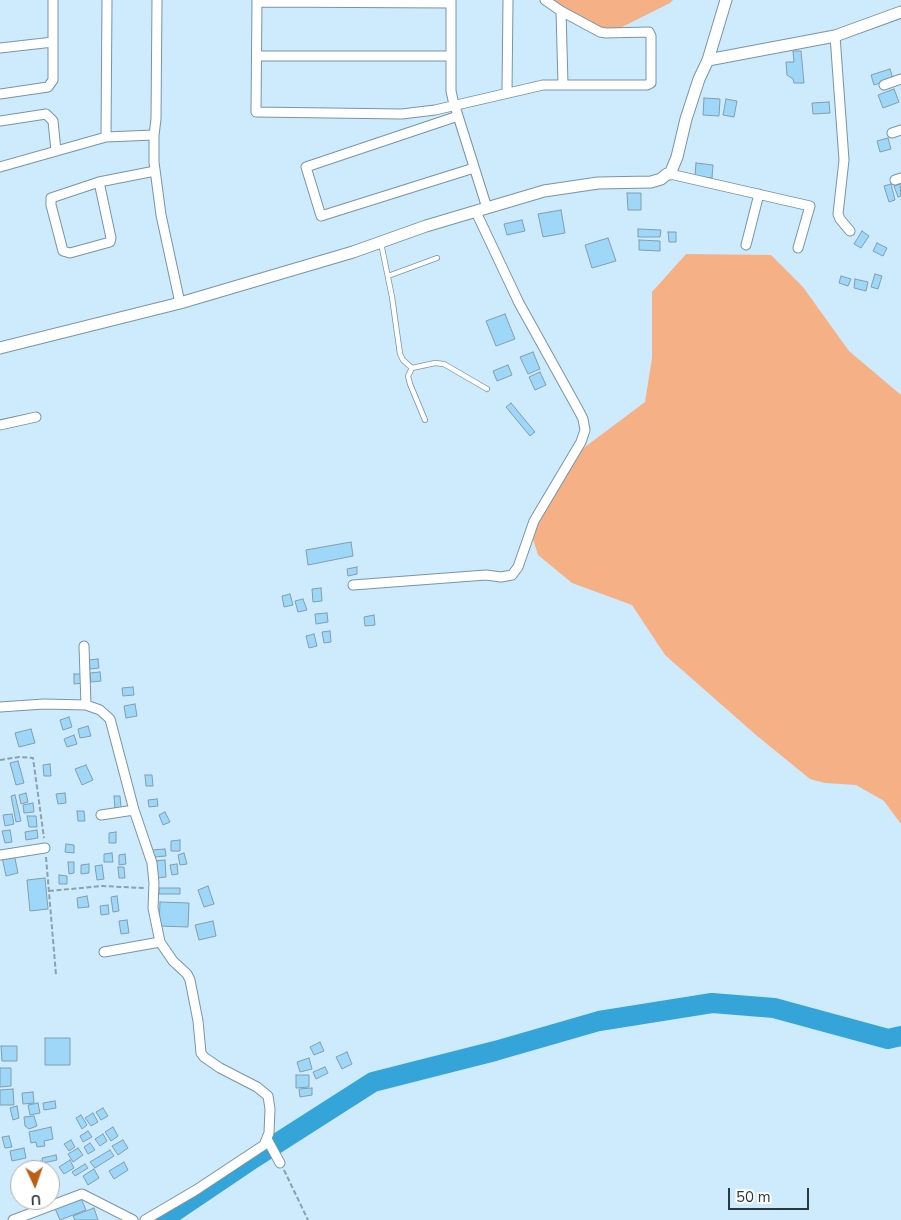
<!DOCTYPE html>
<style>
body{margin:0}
#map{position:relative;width:901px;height:1220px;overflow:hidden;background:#cdebfd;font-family:"Nunito Sans",sans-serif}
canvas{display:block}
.north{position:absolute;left:10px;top:1160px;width:50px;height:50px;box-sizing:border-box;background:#fff;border:1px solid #abafb2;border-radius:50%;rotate:177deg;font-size:14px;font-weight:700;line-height:20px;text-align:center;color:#2c383f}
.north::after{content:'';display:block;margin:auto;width:18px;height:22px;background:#bd5f13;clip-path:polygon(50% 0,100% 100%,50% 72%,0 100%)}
.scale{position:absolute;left:728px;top:1188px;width:81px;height:22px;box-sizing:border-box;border:2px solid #2c383f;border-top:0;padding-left:6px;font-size:15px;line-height:18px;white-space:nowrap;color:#2c383f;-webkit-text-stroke:4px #fff;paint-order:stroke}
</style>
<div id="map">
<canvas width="901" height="1220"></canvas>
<div class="north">U</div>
<div class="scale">50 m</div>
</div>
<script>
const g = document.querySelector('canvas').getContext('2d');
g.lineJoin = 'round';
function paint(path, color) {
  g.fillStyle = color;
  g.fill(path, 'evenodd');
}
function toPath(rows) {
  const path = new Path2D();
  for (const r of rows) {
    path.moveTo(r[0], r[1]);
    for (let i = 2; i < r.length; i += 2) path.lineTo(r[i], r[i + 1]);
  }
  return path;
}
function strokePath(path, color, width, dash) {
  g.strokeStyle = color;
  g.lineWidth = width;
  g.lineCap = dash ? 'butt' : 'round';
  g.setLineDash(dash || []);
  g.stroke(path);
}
const green = toPath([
 [552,0,673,0,670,3,616,30,590,26],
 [686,254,771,255,803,287,849,351,901,395,901,824,884,801,856,785,825,783,810,779,756,735,665,655,632,605,572,583,538,555,531,533,581,450,645,402,652,358,652,292]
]);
const river = toPath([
 [162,1220,254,1158,373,1082,495,1051,599,1021,712,1003,774,1008,888,1039,901,1036]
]);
const building = toPath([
 [793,51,801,51,804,83,794,83,793,79,787,75,786,62,794,62,793,51],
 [890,69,893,79,874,85,871,75,890,69],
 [894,89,899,102,883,108,878,95,894,89],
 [704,98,720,99,719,116,703,115,704,98],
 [726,99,737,101,734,117,723,115,726,99],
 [829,102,830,113,813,114,812,103,829,102],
 [888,138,891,149,880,152,877,141,888,138],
 [696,163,713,165,712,178,695,176,696,163],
 [891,184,895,200,889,202,884,186,891,184],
 [900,184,901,196,898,197,894,186,900,184],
 [627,193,641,193,641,210,628,210,627,193],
 [561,210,565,233,543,237,538,214,561,210],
 [522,220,525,231,507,235,504,224,522,220],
 [638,229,661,230,660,237,638,237,638,229],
 [862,231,869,236,861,248,854,244,862,231],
 [668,232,676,232,676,242,669,242,668,232],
 [608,238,616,261,592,268,585,245,608,238],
 [639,240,660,241,660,251,639,250,639,240],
 [877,243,887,248,883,256,873,251,877,243],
 [875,274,882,276,878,289,871,287,875,274],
 [841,276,851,279,848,286,839,283,841,276],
 [855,279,868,282,866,291,854,288,855,279],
 [505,314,515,339,496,346,486,321,505,314],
 [533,352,540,369,528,374,520,357,533,352],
 [508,365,512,375,497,381,493,371,508,365],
 [540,372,546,385,535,390,529,377,540,372],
 [511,403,535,432,530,436,506,407,511,403],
 [351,542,353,556,308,565,306,550,351,542],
 [357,567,357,574,348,576,347,569,357,567],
 [321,588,322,601,313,602,312,589,321,588],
 [290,594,293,605,284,607,282,596,290,594],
 [303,599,307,610,298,612,295,601,303,599],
 [327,613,328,622,316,624,315,614,327,613],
 [374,615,375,625,365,626,364,617,374,615],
 [330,631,331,642,324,643,322,632,330,631],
 [314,634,317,646,309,648,306,636,314,634],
 [98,659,99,668,90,669,89,660,98,659],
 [100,672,101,681,91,682,90,673,100,672],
 [74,674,84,674,85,683,74,684,74,674],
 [133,687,134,695,123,696,122,688,133,687],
 [135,704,137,716,126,718,124,706,135,704],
 [69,717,72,727,63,730,60,720,69,717],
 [88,726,91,736,80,738,78,729,88,726],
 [31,729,35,743,19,747,15,733,31,729],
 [74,735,77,744,67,747,64,739,74,735],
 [18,761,24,783,16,785,10,763,18,761],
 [50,764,51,776,44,776,43,765,50,764],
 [86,765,93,780,82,785,75,769,86,765],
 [145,775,152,775,153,786,146,786,145,775],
 [26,793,28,802,21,804,19,795,26,793],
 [65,793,66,803,58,804,56,794,65,793],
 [15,795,21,821,16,822,11,796,15,795],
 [114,796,120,796,121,808,115,809,114,796],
 [157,799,158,806,149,807,148,800,157,799],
 [33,803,34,812,24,813,23,805,33,803],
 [77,811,84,811,85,821,78,821,77,811],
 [165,812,170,822,163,825,159,815,165,812],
 [12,814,14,824,5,826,3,815,12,814],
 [27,816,36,816,37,827,29,827,27,816],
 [10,830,12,842,5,843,2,831,10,830],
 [37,830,38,838,26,840,25,832,37,830],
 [116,832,116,843,109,843,109,833,116,832],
 [180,840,180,851,171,851,171,841,180,840],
 [66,844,74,845,74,853,65,852,66,844],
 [165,849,166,856,153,857,152,850,165,849],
 [112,853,113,862,104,862,104,854,112,853],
 [184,853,187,864,180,865,178,855,184,853],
 [14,854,18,873,6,876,2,857,14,854],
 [125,854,126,864,119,865,119,855,125,854],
 [165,860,166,877,156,878,154,861,165,860],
 [68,862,74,862,74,873,69,874,68,862],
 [89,864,89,873,81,874,81,865,89,864],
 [177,864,178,874,172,875,170,865,177,864],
 [102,865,104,879,97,880,95,866,102,865],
 [118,867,124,867,125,878,119,878,118,867],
 [59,875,67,876,67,884,59,884,59,875],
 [45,878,48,909,30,911,27,880,45,878],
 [208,886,214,904,204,907,198,890,208,886],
 [159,888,180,888,180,894,159,894,159,888],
 [87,896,89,907,78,908,77,898,87,896],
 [117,896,119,911,113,912,111,897,117,896],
 [160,902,189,903,188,927,159,926,160,902],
 [108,905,109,914,101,915,100,906,108,905],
 [127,920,129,933,121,934,119,921,127,920],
 [213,921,216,936,199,940,195,925,213,921],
 [45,1038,70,1038,70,1065,45,1065,45,1038],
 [320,1042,324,1051,314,1055,310,1047,320,1042],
 [1,1046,17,1046,17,1061,2,1061,1,1046],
 [347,1052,352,1064,342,1069,336,1057,347,1052],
 [309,1058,312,1069,300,1072,297,1062,309,1058],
 [325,1067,328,1073,316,1079,313,1072,325,1067],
 [0,1068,11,1068,11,1086,0,1087,0,1068],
 [296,1075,309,1075,309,1087,296,1088,296,1075],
 [312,1088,312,1095,300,1097,299,1089,312,1088],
 [13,1089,14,1105,0,1105,0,1090,13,1089],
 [33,1092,34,1103,23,1104,22,1093,33,1092],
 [55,1101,56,1108,44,1110,43,1103,55,1101],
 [38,1103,40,1113,30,1115,28,1105,38,1103],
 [17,1106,19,1118,13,1120,10,1108,17,1106],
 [103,1108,108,1116,101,1120,96,1112,103,1108],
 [93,1113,98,1122,91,1126,85,1118,93,1113],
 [81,1115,87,1125,82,1129,76,1118,81,1115],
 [34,1116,37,1126,29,1129,25,1126,24,1117,34,1116],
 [51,1127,53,1139,44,1141,45,1146,37,1147,36,1142,31,1143,29,1132,51,1127],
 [113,1127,118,1136,111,1141,105,1132,113,1127],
 [88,1131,92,1137,83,1142,80,1136,88,1131],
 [103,1134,107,1141,100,1146,95,1139,103,1134],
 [9,1136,12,1147,5,1148,2,1137,9,1136],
 [71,1140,75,1147,69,1151,64,1144,71,1140],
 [123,1140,128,1148,118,1155,112,1146,123,1140],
 [90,1143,95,1150,88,1154,84,1147,90,1143],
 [24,1148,26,1158,12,1161,10,1151,24,1148],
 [78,1148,83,1155,73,1162,68,1154,78,1148],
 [110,1150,114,1156,95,1168,90,1162,110,1150],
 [56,1155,57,1160,43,1163,42,1158,56,1155],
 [70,1160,74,1168,64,1174,59,1167,70,1160],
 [41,1161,43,1170,33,1170,32,1163,41,1161],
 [124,1162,128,1170,114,1179,109,1171,124,1162],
 [85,1164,88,1168,75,1176,72,1172,85,1164],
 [94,1169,99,1178,88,1185,83,1176,94,1169],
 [80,1196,86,1210,60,1220,54,1206,80,1196],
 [94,1208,98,1220,75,1220,73,1216,94,1208]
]);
const path = toPath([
 [0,760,19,757,33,758,44,838],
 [46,857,56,975],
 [49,891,102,886,144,888],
 [284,1170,308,1220]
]);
const service = toPath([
 [381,243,392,297,400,354,403,360,412,368,435,363,444,364,487,389],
 [388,276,437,258],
 [412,368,408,376,410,384,425,420]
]);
const minor = toPath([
 [157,0,156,119,154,135,154,162,161,215,180,303],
 [257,0,256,112,402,114,435,110,543,85,647,85,651,83,651,36,649,32,606,33,600,32,561,11,545,0],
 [451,0,451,91,453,100,487,208],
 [257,2,451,3],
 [561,11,563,84],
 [835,36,844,160,838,214,840,219,850,231],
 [0,48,53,42],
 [257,56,451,56],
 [884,85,901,79],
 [507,93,508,0],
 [0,94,48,87,53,80,53,0],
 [458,116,306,167,321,216,474,168],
 [0,121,46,114,53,121,56,151],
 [892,133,901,130],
 [106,137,107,0],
 [0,167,106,137,154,135],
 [670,174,810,206,798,248],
 [895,180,901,178],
 [99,182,111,238,110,242,70,253,63,251,51,205,51,198,99,182,155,171],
 [746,245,759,194],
 [0,425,36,417],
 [353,585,486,575,501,577,512,575,518,567,534,521,581,442,585,430,583,419,579,411,519,303,476,212],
 [84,646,86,705],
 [0,707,44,704,86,705,100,710,110,719,134,810,152,863,154,883,153,908,160,942,173,961,187,974,190,980,198,1021,201,1053,204,1057,220,1068,257,1087,268,1096,270,1109,269,1133,264,1145,196,1190,145,1220],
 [101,815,134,810],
 [0,855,45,848],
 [104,952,160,942],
 [267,1139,280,1163],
 [13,1220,82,1194,133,1220]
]);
const tertiary = toPath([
 [708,60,835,36,901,12],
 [0,348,180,303,353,252,426,226,544,191,598,183,651,182,661,179,667,174,670,174,677,157,686,119,699,79,708,60,726,0]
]);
paint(green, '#f6b086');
strokePath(river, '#34a4d9', 20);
paint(building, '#9ed7f8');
strokePath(building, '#819eae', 1);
strokePath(service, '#7895a5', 6);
strokePath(minor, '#7895a5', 11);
strokePath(tertiary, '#7895a5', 13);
strokePath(path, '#8aa1ae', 2, [5, 2.5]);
strokePath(service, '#fff', 4.5);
strokePath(minor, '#fff', 9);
strokePath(tertiary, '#fff', 11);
</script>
